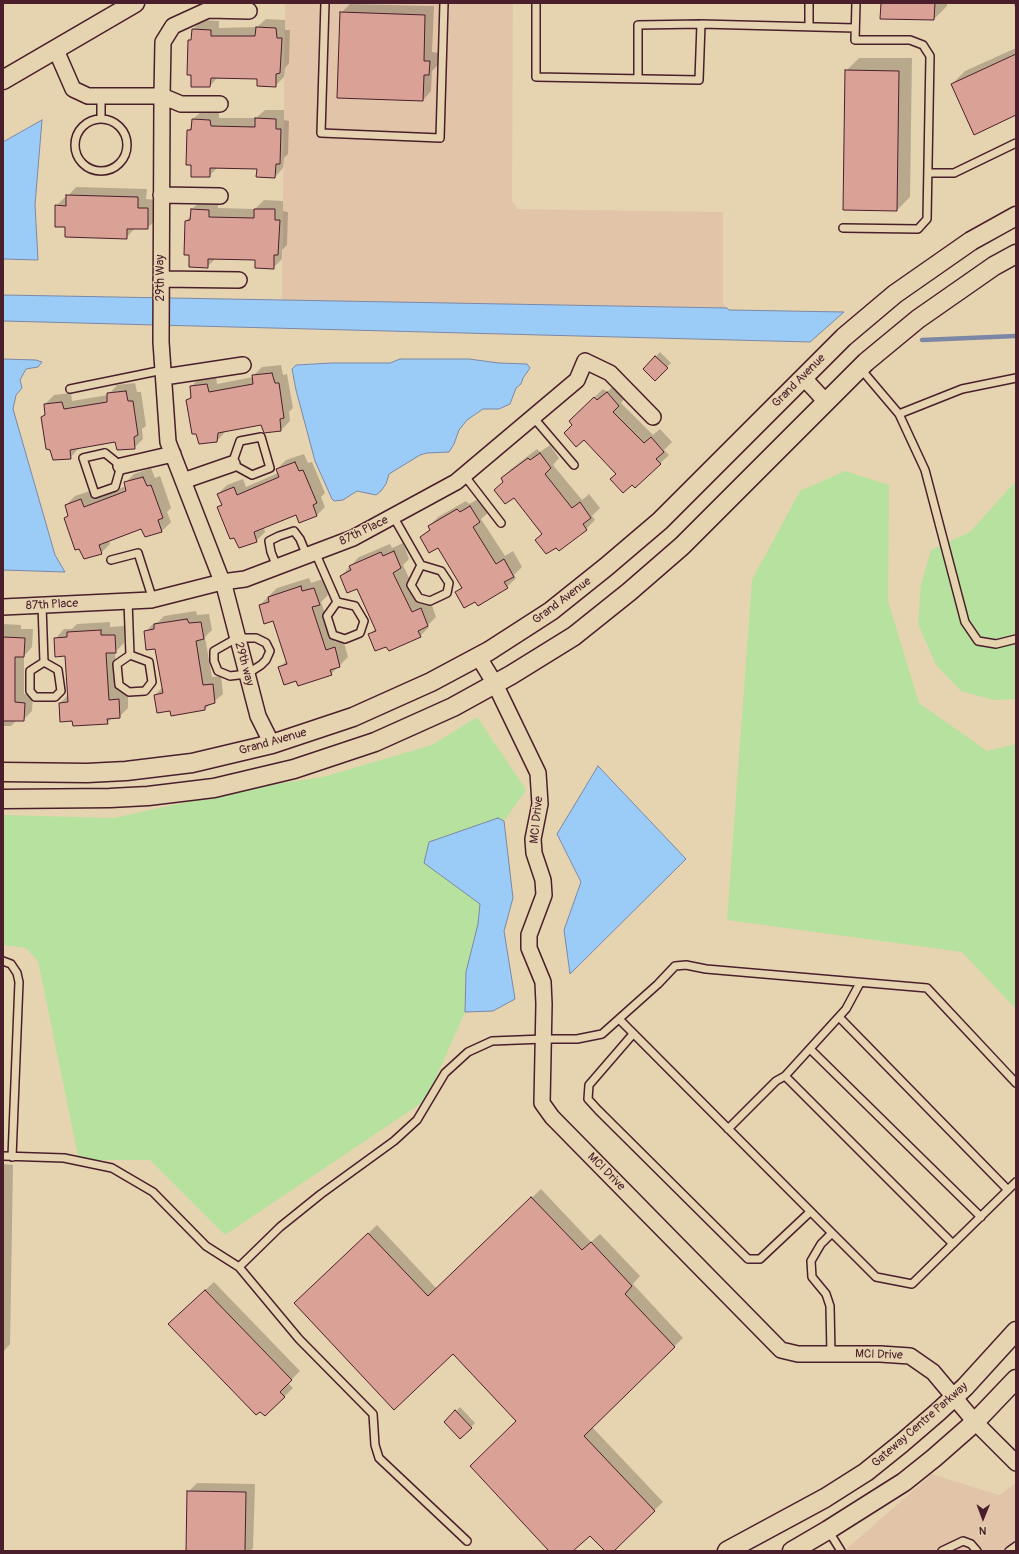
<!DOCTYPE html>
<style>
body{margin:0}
#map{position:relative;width:1019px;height:1554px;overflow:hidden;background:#e6d4b1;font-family:Pangolin,sans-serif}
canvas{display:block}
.frame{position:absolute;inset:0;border:4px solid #4a1f2b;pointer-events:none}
.north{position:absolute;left:963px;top:1498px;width:40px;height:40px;-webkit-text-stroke:3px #e6d4b1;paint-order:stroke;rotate:181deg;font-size:11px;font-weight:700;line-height:16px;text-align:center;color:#4a1f2b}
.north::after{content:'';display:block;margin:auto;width:14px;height:18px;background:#4a1f2b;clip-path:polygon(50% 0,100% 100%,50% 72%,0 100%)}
</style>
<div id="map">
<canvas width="1019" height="1554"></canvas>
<div class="frame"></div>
<div class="north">N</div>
</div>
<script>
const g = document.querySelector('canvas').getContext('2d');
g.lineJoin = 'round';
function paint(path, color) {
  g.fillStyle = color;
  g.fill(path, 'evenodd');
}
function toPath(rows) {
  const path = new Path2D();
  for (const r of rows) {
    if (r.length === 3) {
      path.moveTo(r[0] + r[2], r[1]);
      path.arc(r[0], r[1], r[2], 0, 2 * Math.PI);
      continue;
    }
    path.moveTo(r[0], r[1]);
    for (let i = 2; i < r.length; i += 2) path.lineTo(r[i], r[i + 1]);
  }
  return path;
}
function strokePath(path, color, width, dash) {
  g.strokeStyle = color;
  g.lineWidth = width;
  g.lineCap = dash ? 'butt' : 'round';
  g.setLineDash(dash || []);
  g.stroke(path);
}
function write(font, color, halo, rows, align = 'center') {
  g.font = font + ' Pangolin,sans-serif';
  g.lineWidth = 3;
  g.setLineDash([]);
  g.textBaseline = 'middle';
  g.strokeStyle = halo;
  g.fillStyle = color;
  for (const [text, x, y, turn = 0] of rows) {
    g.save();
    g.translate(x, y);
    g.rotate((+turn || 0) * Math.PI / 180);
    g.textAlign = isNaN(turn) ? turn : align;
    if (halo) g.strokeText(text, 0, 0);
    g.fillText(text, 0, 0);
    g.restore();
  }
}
const built = toPath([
 [285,3,513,3,512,201,518,209,723,212,723,303,727,308,282,300],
 [932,1474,999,1495,1016,1483,1016,1551,844,1551]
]);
const green = toPath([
 [845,471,889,485,888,601,919,703,987,751,1016,744,1016,1009,962,952,727,920,752,580,800,491],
 [1016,481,1016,699,994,700,961,691,936,665,918,624,921,585,931,550,970,532],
 [477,717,526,790,504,821,498,818,425,863,480,904,478,924,466,972,465,1012,426,1100,225,1235,150,1160,79,1160,38,961,26,948,3,945,3,815,114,818,250,788,323,777,432,745]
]);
const water = toPath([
 [42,120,35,205,38,260,3,259,3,142,42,120],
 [3,295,727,308,729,310,844,312,810,342,3,321,3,295],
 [3,359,36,360,42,362,38,367,26,369,20,380,22,388,16,395,13,409,55,555,65,572,3,570,3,359],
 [400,359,469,359,499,363,527,364,530,368,523,378,521,384,516,388,510,404,499,409,483,409,467,420,459,430,454,444,449,452,427,453,420,455,389,474,386,484,381,491,376,495,357,491,343,500,334,501,332,499,315,461,296,390,292,369,296,365,332,363,390,363,400,359],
 [598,766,686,859,570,974,564,930,581,882,557,834,598,766],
 [498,818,504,821,513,898,504,931,515,999,493,1011,465,1012,466,972,478,924,480,904,424,863,429,842,498,818]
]);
const shadow = toPath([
 [882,3,947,3,947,6,934,19],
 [1013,3,1016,3,1016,10],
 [350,4,434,6,432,52,438,53,438,65,432,71,431,91,423,100,341,13],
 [266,19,285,20,285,30,290,30,289,63,285,68,284,77,275,86,258,78,218,77,210,86,189,41,193,37,193,29,202,20,219,21,219,28,257,27],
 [1016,48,1016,114,952,84,965,71],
 [859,58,912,58,910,197,897,210,846,71],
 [265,110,284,110,284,120,289,121,288,154,284,158,283,168,275,177,258,168,218,167,209,176,192,164,188,131,192,126,193,119,202,111,219,111,219,118,256,118],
 [76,187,147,189,146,199,157,200,156,220,147,228,135,228,126,238,67,226,56,206,65,197,67,197],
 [264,200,283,201,283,211,288,212,287,245,282,250,282,259,273,268,256,259,216,258,207,267,186,221,191,216,192,209,201,201,218,202,218,208,255,209],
 [660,352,671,363,655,379,644,369],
 [281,365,283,375,287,374,293,408,289,412,290,421,281,430,262,424,226,430,225,432,217,441,187,400,192,396,191,387,199,378,216,376,217,384,253,377,253,376,262,367],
 [135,383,137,392,141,392,146,426,142,429,143,439,134,448,116,441,79,448,70,458,42,417,46,413,45,404,54,395,71,393,72,401,108,395,117,385],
 [616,384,627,396,621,403,653,435,660,429,672,442,664,450,669,455,635,487,617,474,573,425,579,412,603,389,607,392],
 [550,445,559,458,553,465,582,500,589,494,600,508,592,516,595,520,586,529,543,534,502,478,511,469,537,449,540,452],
 [304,454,308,463,312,462,325,493,321,497,325,507,316,516,297,514,264,527,265,532,256,541,218,508,222,504,218,494,227,485,243,479,246,487,278,473,277,469,286,460],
 [151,468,155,478,160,476,171,508,167,512,171,522,162,531,145,536,142,528,109,540,110,544,101,553,65,519,69,515,66,505,75,496,90,491,93,499,126,486,125,483,134,474],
 [480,498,488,513,481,519,505,556,513,551,522,567,514,575,516,578,507,587,475,601,456,592,463,586,439,546,421,537,430,529,429,526,438,517,466,501,469,504],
 [403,543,409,559,403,565,421,604,430,600,436,617,428,625,429,627,420,636,386,646,369,635,376,628,357,587,341,576,359,557,390,544,392,548],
 [309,578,311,583,323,579,328,595,321,602,335,642,343,639,348,657,331,674,296,680,280,667,287,660,273,619,260,605,277,588],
 [196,611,197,615,209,614,212,630,205,637,212,677,221,676,223,694,205,709,170,710,155,695,163,687,156,647,145,632,154,623,158,622,164,616],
 [110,622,110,627,124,626,124,643,115,652,118,691,128,691,128,708,119,717,112,718,107,723,73,720,60,703,68,695,66,655,56,638,64,629,72,629,77,624],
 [3,624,21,625,21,629,33,629,32,647,24,656,24,694,33,695,32,711,23,720,17,720,11,726,3,726],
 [3,1164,13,1165,10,1344,3,1352],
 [541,1189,591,1242,600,1234,640,1276,633,1284,683,1338,592,1427,663,1502,612,1551,607,1551,590,1534,572,1551,550,1551,518,1421,453,1352,304,1295,377,1225,437,1289],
 [214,1282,300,1371,288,1383,293,1388,284,1397,178,1315],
 [460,1407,475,1423,460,1438,445,1422],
 [197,1483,255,1484,253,1548,250,1551,187,1551,188,1492]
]);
const stream = toPath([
 [922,340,1016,336]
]);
const building = toPath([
 [881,3,935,3,934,20,880,19,881,3],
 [340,12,425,15,424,61,430,61,429,75,424,75,423,101,337,98,340,12],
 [256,27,276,28,277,38,282,38,280,73,276,74,276,87,257,86,257,79,211,78,210,87,191,87,191,75,187,75,188,40,191,40,192,29,211,30,211,36,255,36,256,27],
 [1016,54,1016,115,974,135,951,84,1016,54],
 [845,70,899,71,897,211,843,210,845,70],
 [255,118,276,119,276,129,281,129,280,164,276,164,275,178,256,177,257,169,210,168,210,177,191,177,191,165,186,165,187,130,191,130,192,119,210,120,211,126,255,127,255,118],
 [66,195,138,197,138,208,148,208,148,229,127,229,127,239,65,237,65,227,55,227,55,205,66,206,66,195],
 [191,209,209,210,209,217,254,218,254,209,275,209,275,220,280,220,278,255,274,255,274,269,255,268,255,260,208,259,208,268,189,267,189,255,184,255,185,221,190,220,191,209],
 [655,356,668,368,655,381,643,369,655,356],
 [272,373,275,383,279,383,284,418,280,419,281,431,264,433,261,425,218,433,217,442,199,444,196,434,192,434,186,400,191,398,190,386,207,384,209,392,253,384,252,375,272,373],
 [126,391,128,401,133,401,138,435,134,437,135,449,117,450,115,442,70,450,71,459,53,460,50,450,46,449,41,417,45,415,44,404,62,402,64,409,107,402,107,393,126,391],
 [607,392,619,406,613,412,644,443,651,437,664,452,656,459,661,464,635,488,632,485,623,493,610,479,616,474,584,440,576,447,564,433,572,425,569,421,594,397,597,400,607,392],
 [540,453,551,468,545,474,572,508,580,502,591,518,583,524,587,530,559,551,556,548,546,554,535,540,542,534,514,498,505,504,494,490,503,482,501,478,528,458,530,460,540,453],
 [295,462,299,471,303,470,317,503,313,505,317,516,299,523,296,515,254,532,257,542,239,548,234,538,230,539,217,507,222,505,217,494,234,487,237,495,279,477,276,469,295,462],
 [143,477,147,486,151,485,163,518,158,520,162,532,145,537,141,529,99,545,102,554,84,559,79,549,75,550,64,518,68,516,65,505,81,499,84,507,126,491,124,482,143,477],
 [470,506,480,522,473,527,496,564,504,559,514,577,504,582,508,588,478,606,475,602,464,608,455,592,462,588,438,548,429,553,420,537,430,530,428,526,457,509,460,512,470,506],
 [394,551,401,568,393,573,412,612,421,608,428,626,418,631,421,637,389,651,386,647,375,651,368,634,376,631,357,589,347,593,340,576,351,570,349,566,381,552,383,556,394,551],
 [301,586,302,591,314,588,320,605,312,607,326,650,335,647,340,667,330,670,332,675,298,686,296,681,284,685,278,667,287,664,273,621,264,624,259,605,269,602,268,597,301,586],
 [187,619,189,623,201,622,204,639,196,641,203,685,213,684,215,703,205,706,205,710,171,716,170,711,157,713,154,695,163,693,155,649,146,650,144,631,154,629,154,624,187,619],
 [101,630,101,635,115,635,116,653,106,653,109,700,119,699,120,718,107,719,108,724,73,726,72,721,60,722,59,703,68,702,65,656,55,657,54,638,67,637,67,632,101,630],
 [3,637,25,638,24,657,15,657,15,702,25,703,24,721,3,721,3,637],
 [531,1197,582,1250,591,1242,632,1286,625,1294,675,1347,584,1436,655,1511,614,1551,605,1551,590,1536,573,1551,549,1551,470,1466,516,1421,453,1354,394,1410,294,1303,368,1233,428,1296,531,1197],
 [205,1290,292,1380,280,1392,285,1397,265,1416,260,1412,256,1415,168,1324,205,1290],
 [455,1410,472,1428,460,1439,444,1422,455,1410],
 [187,1491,246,1492,245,1551,186,1551,187,1491]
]);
const service = toPath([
 [325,3,321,133,440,138,444,3],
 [536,3,536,77,699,80,701,24,855,28],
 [809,27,809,3],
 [638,79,638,25,701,24],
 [101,96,101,119],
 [101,145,26],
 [928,173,954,173,1016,143],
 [843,228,918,229,927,219,930,56,923,45,910,40,855,40,856,3],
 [860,368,899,414,925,470,965,622,978,641,996,644,1016,639],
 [70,389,163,370],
 [899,414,962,389,1016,378],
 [533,417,574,465],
 [261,437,270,468,252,475,232,464,240,441,261,437],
 [105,453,121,466,115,487,95,494,83,458,105,453],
 [464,475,501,523],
 [393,516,421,565,441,571,449,583,447,593,430,601,419,598,411,585,421,565],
 [315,552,337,602],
 [111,560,138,553,153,600],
 [277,567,271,552,269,541,279,536,294,531,300,539,307,556],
 [128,601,130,655,149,662,152,682,145,691,129,692,119,685,117,664,130,655],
 [337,602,355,606,364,621,360,633,345,639,333,635,327,616,337,602],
 [42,605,44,662,58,670,61,691,55,697,35,697,30,691,30,671,44,662],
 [237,638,256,638,266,643,270,651,266,660,261,665,247,674,230,676,218,671,214,661,214,651,237,638],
 [3,961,11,964,17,973,19,982,12,1157],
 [839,1017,1008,1190],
 [619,1019,832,1233],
 [633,1034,589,1085,588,1099,598,1110,748,1259,760,1259,810,1212],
 [810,1049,981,1217],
 [785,1076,953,1244],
 [728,1129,776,1081,785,1076,846,1009,860,983],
 [3,1156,64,1158,112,1168,153,1192,206,1246,239,1267,280,1227,321,1194,394,1141,417,1120,445,1073,468,1052,492,1041,544,1039,577,1039,602,1034,658,984,675,966,686,965,706,969,927,988,1016,1083],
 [239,1267,299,1339,373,1414,375,1445,379,1458,467,1541],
 [831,1354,830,1306,826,1294,812,1277,811,1261,821,1244,832,1233,876,1277,912,1284,1016,1182],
 [828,1530,841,1551],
 [942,1551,963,1541,971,1544,977,1551],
 [1009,1551,1016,1546]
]);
const minor = toPath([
 [56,50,73,89,88,96,162,96,161,342,168,442,225,589,258,716,272,744],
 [220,104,181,104,162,96,163,42,173,26,208,10,249,11],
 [161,195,220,196],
 [161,279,239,280],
 [164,377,243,365],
 [803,377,826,402],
 [121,466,173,454],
 [183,481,232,464],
 [3,607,151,600,222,582,245,579,353,538,456,482,577,380,585,361,610,373,653,417],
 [478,656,495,684,538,773,540,804,533,839,534,853,543,880,544,895,529,935,529,948,543,982,544,1004,542,1103,552,1117,781,1350,798,1354,880,1354,910,1356,933,1372,975,1422,1016,1463]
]);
const tertiary = toPath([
 [3,80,135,3],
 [3,772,87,773,126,771,192,763,272,744,353,717,431,682,489,651,551,611,606,567,660,521,844,337,895,294,971,241,1016,216],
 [3,799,110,798,148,796,214,788,294,769,375,742,453,707,511,675,574,636,629,592,682,546,866,362,918,319,994,266,1016,254],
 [727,1551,825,1498,866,1472,902,1443,938,1412,965,1387,1016,1331],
 [792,1551,828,1530,904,1482,934,1458,975,1422,1016,1379]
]);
const streetNames = [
 ["29th Way",161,278,-90],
 ["Grand Avenue",799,381,-45],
 ["87th Place",364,531,-26],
 ["Grand Avenue",562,601,-37],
 ["87th Place",52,605,-3],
 ["29th way",244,664,75],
 ["Grand Avenue",273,742,-16],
 ["MCI Drive",537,820,-84],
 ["MCI Drive",606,1172,45],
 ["MCI Drive",879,1355,2],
 ["Gateway Centre Parkway",920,1425,-41]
];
paint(built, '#e2c5a9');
paint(green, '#b6e19e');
paint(water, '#9bccf7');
strokePath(water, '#7b87a5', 1);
paint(shadow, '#0003');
strokePath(stream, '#7b87a5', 4.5);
paint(building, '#daa197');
strokePath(building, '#4a1f2b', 1);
strokePath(service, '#4a1f2b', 10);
strokePath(minor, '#4a1f2b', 18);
strokePath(tertiary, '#4a1f2b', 21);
strokePath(service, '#e6d4b1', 7);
strokePath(minor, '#e6d4b1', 15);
strokePath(tertiary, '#e6d4b1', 18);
write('12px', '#4a1f2b', '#e6d4b1', streetNames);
</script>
